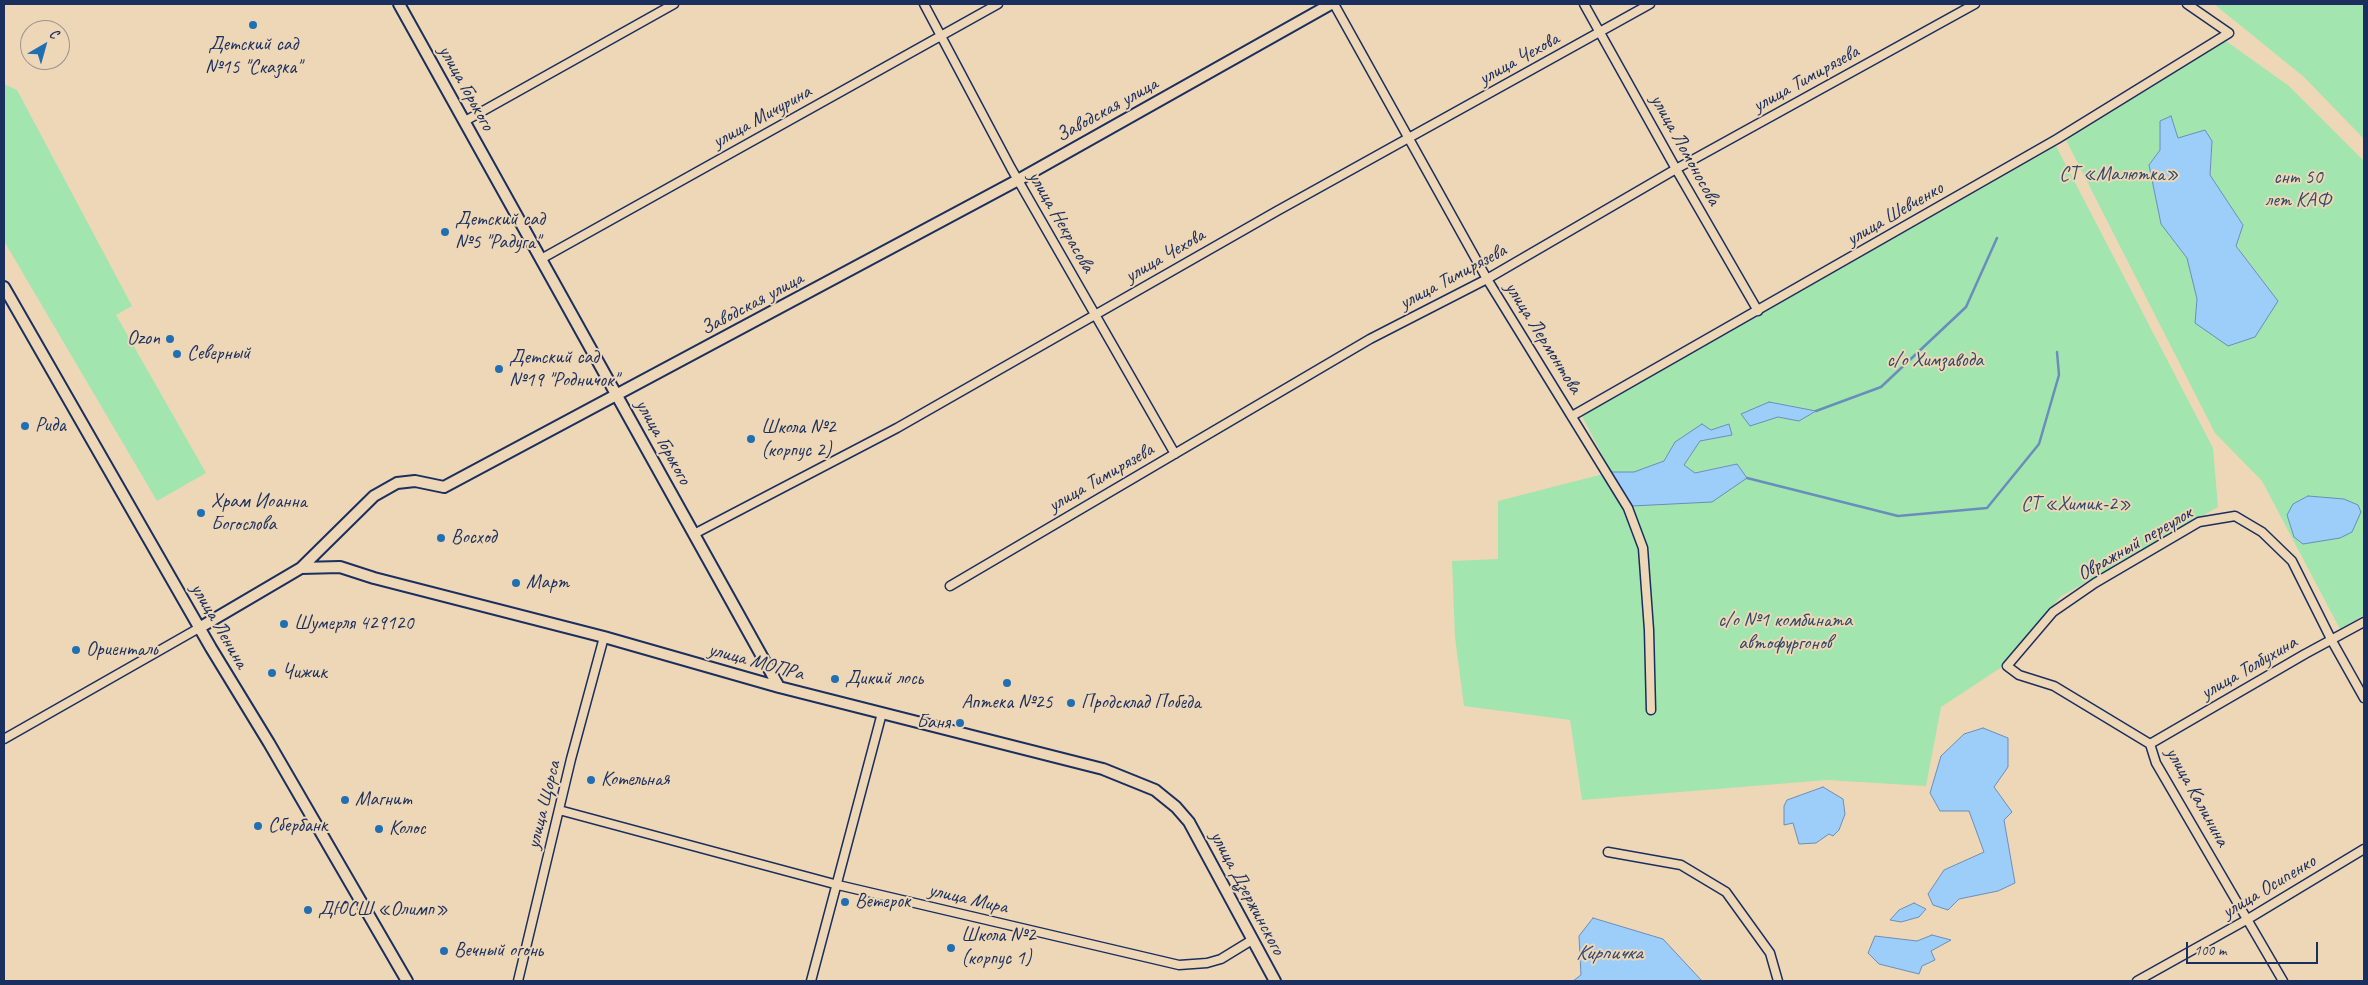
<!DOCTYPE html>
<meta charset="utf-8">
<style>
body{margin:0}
#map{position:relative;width:2368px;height:985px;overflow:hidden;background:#eed7b7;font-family:Caveat,sans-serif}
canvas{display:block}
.frame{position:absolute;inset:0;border:5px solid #1b2f5e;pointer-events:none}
.north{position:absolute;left:20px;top:20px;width:50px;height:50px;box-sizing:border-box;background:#eed7b7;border:1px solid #9a9493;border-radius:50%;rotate:38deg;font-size:14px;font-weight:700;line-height:20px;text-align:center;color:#1b2f5e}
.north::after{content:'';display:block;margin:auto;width:18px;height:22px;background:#1f6fb2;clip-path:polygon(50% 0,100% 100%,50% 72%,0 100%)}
.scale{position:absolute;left:2186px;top:942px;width:132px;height:22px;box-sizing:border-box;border:2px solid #1b2f5e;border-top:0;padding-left:6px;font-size:15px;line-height:18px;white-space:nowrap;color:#1b2f5e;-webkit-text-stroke:4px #eed7b7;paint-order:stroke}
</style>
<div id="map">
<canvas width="2368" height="985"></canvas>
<div class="frame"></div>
<div class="north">С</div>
<div class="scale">100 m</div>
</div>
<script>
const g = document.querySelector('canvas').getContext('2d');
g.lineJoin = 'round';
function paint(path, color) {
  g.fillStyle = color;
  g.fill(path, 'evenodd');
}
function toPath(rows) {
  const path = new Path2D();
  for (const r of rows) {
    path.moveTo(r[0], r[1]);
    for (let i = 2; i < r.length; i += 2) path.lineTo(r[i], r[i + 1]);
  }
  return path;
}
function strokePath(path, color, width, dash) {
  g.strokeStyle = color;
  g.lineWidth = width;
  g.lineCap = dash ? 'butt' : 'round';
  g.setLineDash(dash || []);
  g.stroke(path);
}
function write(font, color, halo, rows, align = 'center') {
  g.font = font + ' Caveat,sans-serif';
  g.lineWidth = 4;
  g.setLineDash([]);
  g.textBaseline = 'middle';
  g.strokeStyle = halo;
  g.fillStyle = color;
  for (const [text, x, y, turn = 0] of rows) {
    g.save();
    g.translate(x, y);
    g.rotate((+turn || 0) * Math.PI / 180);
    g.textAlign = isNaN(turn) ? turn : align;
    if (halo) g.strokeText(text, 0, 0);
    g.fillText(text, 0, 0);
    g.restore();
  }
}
const green = toPath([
 [2214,4,2364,4,2364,139,2304,77],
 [2226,41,2289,86,2364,161,2364,615,2340,629,2262,481,2215,433,2066,140],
 [2171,117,2178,138,2205,130,2212,141,2210,175,2243,225,2236,245,2278,301,2195,323,2197,299,2187,258,2161,224,2149,165,2160,150],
 [4,84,17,90,132,306,116,315,206,473,157,501,4,241],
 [2056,146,2213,448,2218,507,2060,597,2005,665,1941,707,1926,786,1827,780,1582,800,1570,720,1464,706,1455,637,1452,561,1498,559,1498,501,1611,472,1582,416],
 [1769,402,1815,411,1815,412,1799,421,1778,417],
 [1729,424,1732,435,1700,441,1684,465,1694,473,1736,464,1632,506,1612,472,1634,472,1664,461,1675,442]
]);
const water = toPath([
 [2171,116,2178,138,2205,130,2212,141,2210,175,2243,225,2236,246,2278,301,2255,337,2228,346,2195,323,2197,299,2187,258,2161,224,2149,165,2160,150,2160,121,2171,116],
 [1769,402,1816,411,1799,421,1778,417,1750,426,1741,414,1769,402],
 [1702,424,1711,430,1729,424,1732,435,1700,441,1684,465,1695,473,1737,464,1747,478,1712,502,1632,506,1611,472,1634,472,1664,461,1675,442,1702,424],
 [2308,496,2344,499,2358,505,2361,512,2352,532,2340,538,2303,544,2294,537,2287,515,2293,504,2308,496],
 [1983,728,2008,738,2008,767,1994,787,2012,812,2004,820,2015,883,1998,891,1959,899,1948,910,1933,905,1928,894,1944,870,1984,852,1969,811,1940,811,1930,793,1941,756,1964,734,1983,728],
 [1823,787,1843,799,1845,814,1839,830,1833,836,1829,834,1816,843,1799,844,1793,823,1784,825,1784,806,1787,800,1823,787],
 [1914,903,1926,909,1919,917,1901,922,1890,920,1899,910,1914,903],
 [1593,918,1663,939,1702,981,1573,981,1581,975,1579,936,1593,918],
 [1932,935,1951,940,1931,951,1935,960,1922,966,1919,974,1879,964,1868,953,1875,936,1917,941,1932,935]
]);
const stream = toPath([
 [1816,411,1881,387,1966,307,1997,238],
 [1747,478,1898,516,1987,508,2039,444,2059,375,2057,352]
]);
const street = toPath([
 [924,4,1011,168,1175,454],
 [1334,4,1487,279,1628,508,1643,548,1649,630,1651,710],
 [1584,4,1676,169,1758,311],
 [465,121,674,4],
 [541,259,998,4],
 [1572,416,2057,139,2229,33,2187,4],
 [694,534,897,428,1277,211,1650,4],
 [950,586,1370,339,1487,279,1676,169,1975,4],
 [4,739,199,628],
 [2150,744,2305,654,2364,622],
 [559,810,838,885,1179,965,1207,963,1221,959,1252,940],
 [1608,852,1681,865,1726,892,1770,953,1778,981],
 [518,981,571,759,604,637],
 [811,981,882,713],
 [2137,981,2248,919,2364,849],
 [2283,981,2156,763,2150,744,2054,686,2019,675,2007,666,2053,612,2095,583,2199,522,2235,516,2262,532,2292,561,2332,641,2364,698]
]);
const secondary = toPath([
 [399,4,779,687],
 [4,287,211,648,269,743,407,981],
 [301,568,340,567,374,578,604,637,779,687,1103,769,1155,790,1176,807,1189,822,1275,981],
 [199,628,301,568,374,496,397,483,415,481,444,487,1018,180,1331,4]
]);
const markers = [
 [253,25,5,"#1f6fb2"],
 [445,232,5,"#1f6fb2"],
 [170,339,5,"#1f6fb2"],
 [177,354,5,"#1f6fb2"],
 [499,369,5,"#1f6fb2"],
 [25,426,5,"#1f6fb2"],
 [751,439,5,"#1f6fb2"],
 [201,513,5,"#1f6fb2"],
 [441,538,5,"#1f6fb2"],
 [516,583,5,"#1f6fb2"],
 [284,624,5,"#1f6fb2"],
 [76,650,5,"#1f6fb2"],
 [272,673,5,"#1f6fb2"],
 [835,679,5,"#1f6fb2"],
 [1007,683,5,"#1f6fb2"],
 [1071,703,5,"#1f6fb2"],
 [960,723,5,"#1f6fb2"],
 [591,780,5,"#1f6fb2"],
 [345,800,5,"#1f6fb2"],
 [258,826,5,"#1f6fb2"],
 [379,829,5,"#1f6fb2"],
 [845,902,5,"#1f6fb2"],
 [308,910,5,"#1f6fb2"],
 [951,948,5,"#1f6fb2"],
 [444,951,5,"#1f6fb2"]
];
const poiNames = [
 ["Детский сад",253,45,"center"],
 ["№15 \"Сказка\"",253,68,"center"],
 ["Детский сад",455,220],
 ["№5 \"Радуга\"",455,243],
 ["Ozon",160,339,"right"],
 ["Северный",187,354],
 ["Детский сад",509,358],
 ["№19 \"Родничок\"",509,381],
 ["Рида",35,426],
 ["Школа №2",761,428],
 ["(корпус 2)",761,451],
 ["Храм Иоанна",211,502],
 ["Богослова",211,525],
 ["Восход",451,538],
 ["Март",526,583],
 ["Шумерля 429120",294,624],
 ["Ориенталь",86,650],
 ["Чижик",282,673],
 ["Дикий лось",845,679],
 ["Аптека №25",1007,703,"center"],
 ["Продсклад Победа",1081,703],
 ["Баня",950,723,"right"],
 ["Котельная",601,780],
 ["Магнит",355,800],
 ["Сбербанк",268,826],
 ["Колос",389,829],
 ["Ветерок",855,902],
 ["ДЮСШ «Олимп»",318,910],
 ["Школа №2",961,936],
 ["(корпус 1)",961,959],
 ["Вечный огонь",454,951]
];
const streetNames = [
 ["улица Чехова",1519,59,-29],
 ["улица Тимирязева",1806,79,-29],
 ["улица Горького",466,88,61],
 ["Заводская улица",1107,110,-29],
 ["улица Мичурина",762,117,-29],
 ["улица Ломоносова",1685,150,61],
 ["улица Шевченко",1895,214,-30],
 ["улица Некрасова",1061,222,60],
 ["улица Чехова",1165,256,-30],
 ["улица Тимирязева",1453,277,-28],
 ["Заводская улица",752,304,-28],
 ["улица Лермонтова",1543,338,58],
 ["улица Горького",663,442,61],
 ["улица Тимирязева",1101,478,-30],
 ["Овражный переулок",2135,544,-30],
 ["улица Ленина",219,626,60],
 ["улица МОПРа",756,662,15],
 ["улица Толбухина",2249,668,-30],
 ["улица Калинина",2197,797,61],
 ["улица Щорса",544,805,-76],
 ["улица Осипенко",2269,887,-31],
 ["улица Дзержинского",1247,893,62],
 ["улица Мира",968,899,13]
];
const parkNames = [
 ["СТ «Малютка»",2119,175],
 ["снт 50",2298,178],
 ["лет КАФ",2298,201],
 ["с/о Химзавода",1935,361],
 ["СТ «Химик-2»",2076,505],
 ["с/о №1 комбината",1785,621],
 ["автофургонов",1785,644]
];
const waterNames = [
 ["Кирпичка",1609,953]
];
paint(green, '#a2e5af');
paint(water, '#9dcdf9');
strokePath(water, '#698ebb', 1);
strokePath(stream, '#698ebb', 2.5);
strokePath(street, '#1b2f5e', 11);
strokePath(secondary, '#1b2f5e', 14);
strokePath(street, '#eed7b7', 8);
strokePath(secondary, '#eed7b7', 10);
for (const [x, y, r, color] of markers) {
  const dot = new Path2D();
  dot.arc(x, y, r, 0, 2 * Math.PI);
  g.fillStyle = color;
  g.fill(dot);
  strokePath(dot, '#eed7b7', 2);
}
write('20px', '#1b2f5e', '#eed7b7', poiNames, 'left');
write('20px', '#1b2f5e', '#eed7b7', streetNames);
write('20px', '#2f4a6a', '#eed7b7', parkNames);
write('italic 21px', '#2e4775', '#eed7b7', waterNames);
</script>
